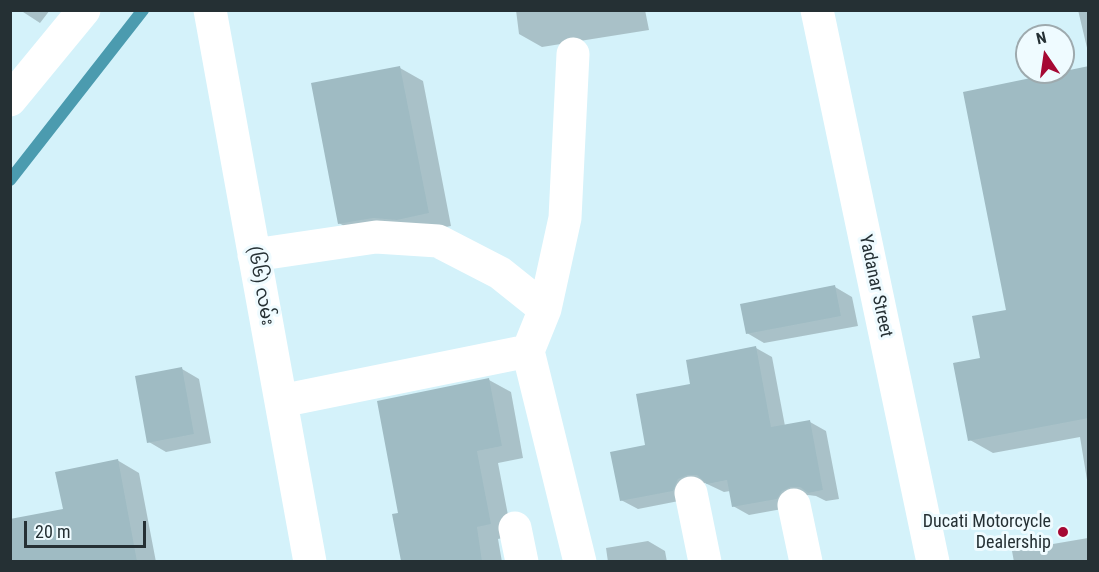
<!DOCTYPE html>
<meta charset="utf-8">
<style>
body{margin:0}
#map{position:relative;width:1099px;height:572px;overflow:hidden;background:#d4f2fa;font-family:"Roboto Condensed",sans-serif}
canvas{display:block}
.frame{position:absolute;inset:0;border:12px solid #253034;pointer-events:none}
.north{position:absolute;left:1015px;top:24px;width:60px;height:60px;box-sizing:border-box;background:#effbff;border:2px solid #9eaaae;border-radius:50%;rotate:347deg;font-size:16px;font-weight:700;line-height:24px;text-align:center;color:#253034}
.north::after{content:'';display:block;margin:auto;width:21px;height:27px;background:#a50833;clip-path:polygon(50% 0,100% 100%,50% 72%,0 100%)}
.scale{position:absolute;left:24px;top:521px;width:122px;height:27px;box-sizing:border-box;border:3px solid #253034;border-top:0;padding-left:8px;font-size:18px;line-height:21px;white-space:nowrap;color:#253034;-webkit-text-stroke:4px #effbff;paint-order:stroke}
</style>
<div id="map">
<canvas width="1099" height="572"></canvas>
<div class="frame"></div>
<div class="north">N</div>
<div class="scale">20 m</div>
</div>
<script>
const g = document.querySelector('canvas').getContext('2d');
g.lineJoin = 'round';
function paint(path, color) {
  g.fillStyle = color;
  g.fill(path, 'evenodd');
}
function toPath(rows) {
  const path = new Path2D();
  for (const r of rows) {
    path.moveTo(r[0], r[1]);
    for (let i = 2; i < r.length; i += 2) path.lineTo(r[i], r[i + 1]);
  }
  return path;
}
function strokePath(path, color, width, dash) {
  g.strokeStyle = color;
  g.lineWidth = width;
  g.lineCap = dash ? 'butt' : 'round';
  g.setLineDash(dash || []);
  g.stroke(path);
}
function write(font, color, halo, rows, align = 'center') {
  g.font = font + ' "Roboto Condensed","Noto Sans Myanmar",sans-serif';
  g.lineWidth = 6;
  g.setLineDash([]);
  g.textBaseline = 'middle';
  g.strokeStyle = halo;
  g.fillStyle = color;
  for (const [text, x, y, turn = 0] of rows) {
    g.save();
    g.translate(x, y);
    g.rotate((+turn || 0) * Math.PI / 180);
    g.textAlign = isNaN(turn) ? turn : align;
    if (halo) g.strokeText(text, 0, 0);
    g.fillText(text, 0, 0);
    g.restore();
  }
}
const shadow = toPath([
 [20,10,50,10,40,23],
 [516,10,645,10,649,30,542,47,519,34],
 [1078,10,1088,10,1088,52],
 [400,68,423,81,451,226,420,232,361,236,339,223],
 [1088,68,1088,486,1080,437,993,453,970,440,982,359,1007,311],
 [835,287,852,297,858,326,764,343,747,333],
 [756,348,772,357,785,426,810,422,826,431,839,499,826,501,816,496,808,495,798,500,793,507,749,515,733,506,730,491,724,492,705,483,694,488,689,499,638,509,621,500,647,446,692,385],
 [182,369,199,379,211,443,166,452,149,442],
 [489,380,511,392,523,458,498,463,512,536,498,539,502,562,402,562,394,515,400,514],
 [117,460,139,473,156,562,10,562,10,521,65,510],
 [1088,538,1088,562,1014,562,1012,551],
 [648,541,665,551,667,562,608,562,606,548]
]);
const stream = toPath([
 [10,180,143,10]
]);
const building = toPath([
 [400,66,429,213,397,220,373,218,338,224,311,83],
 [1089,66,1089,418,968,441,953,363,980,358,972,316,1006,310,963,92],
 [835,285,841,316,746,334,740,304],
 [756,346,771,427,810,420,823,490,808,493,800,487,791,487,782,491,777,499,732,507,727,480,707,484,697,475,688,475,678,479,673,491,620,501,610,452,645,445,636,394,690,384,686,360],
 [182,367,194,434,147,443,135,376],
 [489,378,502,446,477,451,491,524,477,527,482,561,401,561,392,514,398,513,377,401],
 [118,459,137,561,10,561,10,519,63,509,55,472]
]);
const minor = toPath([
 [210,10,310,562],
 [817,10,933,562],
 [573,54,565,218,545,309,528,351,580,562],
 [10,100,84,10],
 [254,255,376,237,438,241,500,273,545,309],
 [281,401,528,351],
 [691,493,705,562],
 [794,505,806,562],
 [515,528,522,562]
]);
const markers = [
 [1063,532,6,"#a50833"]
];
const streetNames = [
 ["(၆၆) လမ်း",260,286,80],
 ["Yadanar Street",875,286,78]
];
const poiNames = [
 ["Ducati Motorcycle",1051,522],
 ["Dealership",1051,543]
];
paint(shadow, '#0003');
strokePath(stream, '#4b9baf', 12);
paint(building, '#9fbbc3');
strokePath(minor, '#fff', 33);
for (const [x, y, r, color] of markers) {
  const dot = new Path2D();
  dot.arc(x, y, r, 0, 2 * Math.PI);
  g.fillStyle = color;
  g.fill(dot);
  strokePath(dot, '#effbff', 2);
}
write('18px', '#253034', '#effbff', streetNames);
write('18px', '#253034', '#effbff', poiNames, 'right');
</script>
